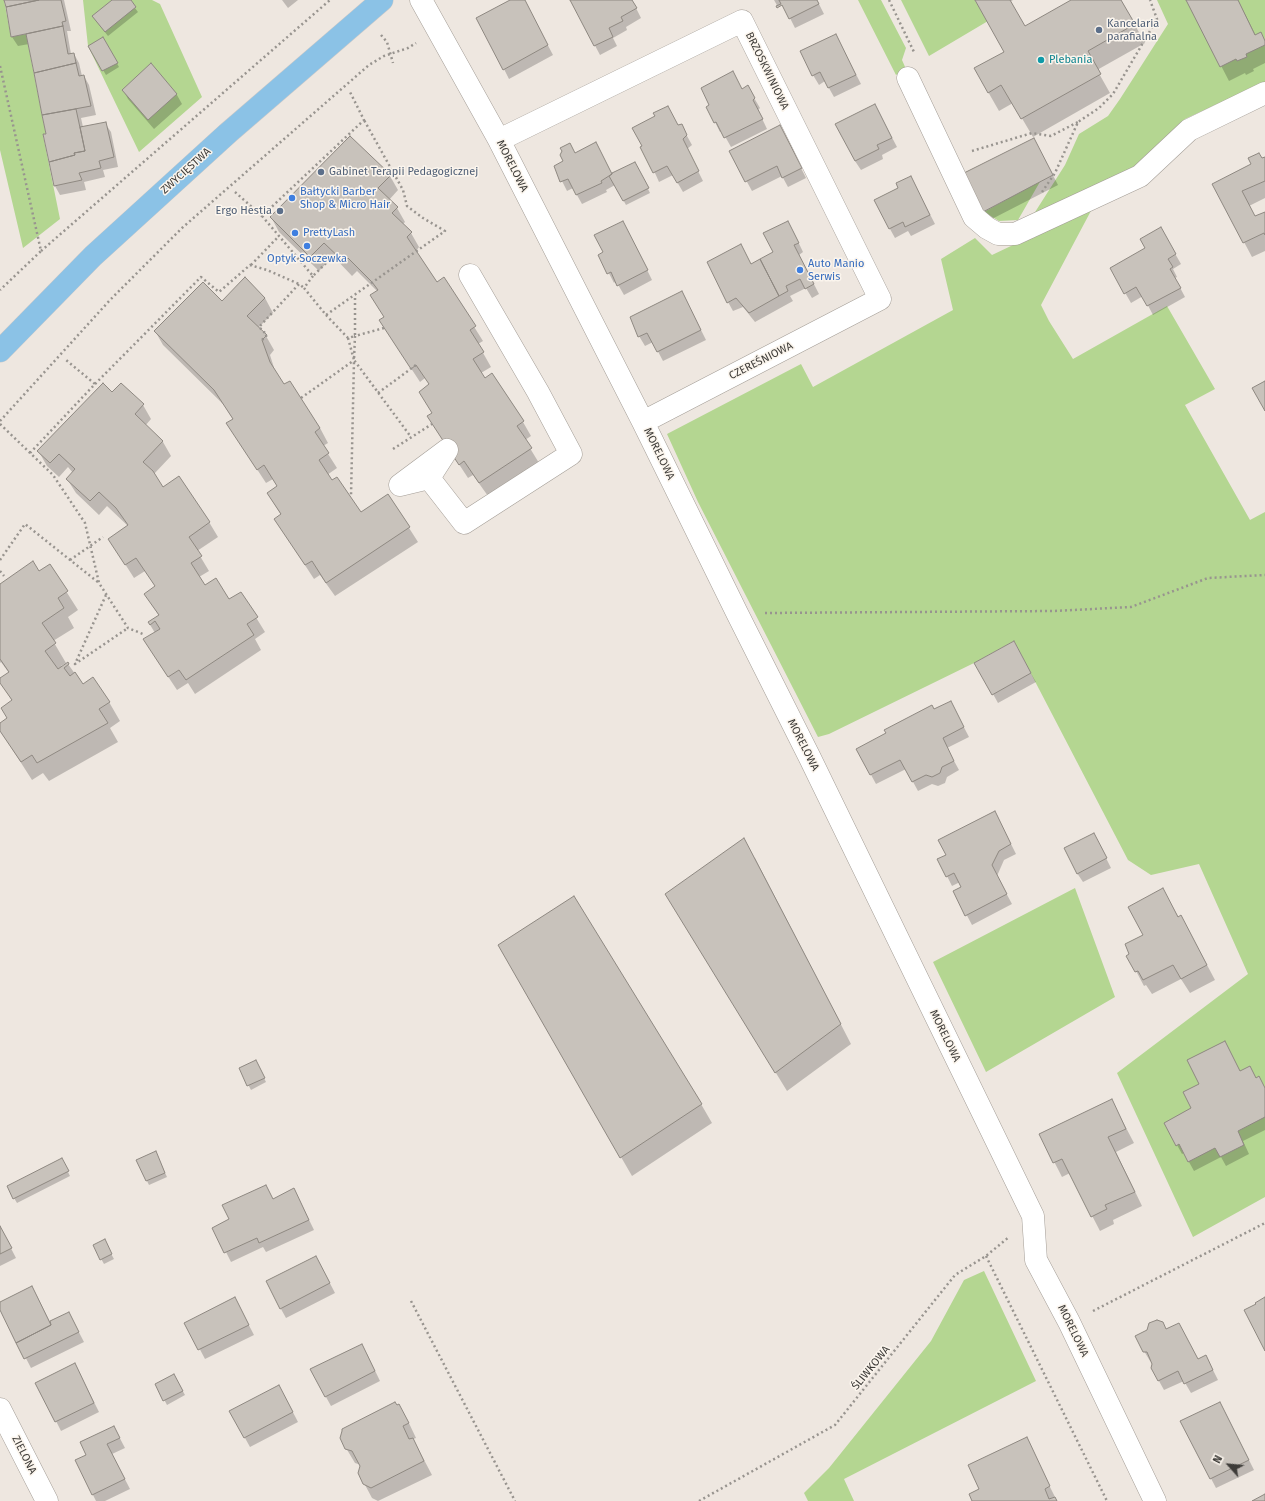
<!DOCTYPE html>
<meta charset="utf-8">
<style>
body{margin:0}
#map{position:relative;width:1265px;height:1501px;overflow:hidden;background:#eee7e0;font-family:"Fira Sans",sans-serif}
canvas{display:block}
.north{position:absolute;left:1209px;top:1445px;width:40px;height:40px;-webkit-text-stroke:3px #fbf5ed;paint-order:stroke;rotate:297deg;font-size:11px;font-weight:700;line-height:16px;text-align:center;color:#3e3c39}
.north::after{content:'';display:block;margin:auto;width:14px;height:18px;background:#3e3c39;clip-path:polygon(50% 0,100% 100%,50% 72%,0 100%)}
</style>
<div id="map">
<canvas width="1265" height="1501"></canvas>
<div class="north">N</div>
</div>
<script>
const g = document.querySelector('canvas').getContext('2d');
g.lineJoin = 'round';
function paint(path, color) {
  g.fillStyle = color;
  g.fill(path, 'evenodd');
}
function toPath(rows) {
  const path = new Path2D();
  for (const r of rows) {
    path.moveTo(r[0], r[1]);
    for (let i = 2; i < r.length; i += 2) path.lineTo(r[i], r[i + 1]);
  }
  return path;
}
function strokePath(path, color, width, dash) {
  g.strokeStyle = color;
  g.lineWidth = width;
  g.lineCap = dash ? 'butt' : 'round';
  g.setLineDash(dash || []);
  g.stroke(path);
}
function write(font, color, halo, rows, align = 'center') {
  g.font = font + ' "Fira Sans",sans-serif';
  g.lineWidth = 3;
  g.setLineDash([]);
  g.textBaseline = 'middle';
  g.strokeStyle = halo;
  g.fillStyle = color;
  for (const [text, x, y, turn = 0] of rows) {
    g.save();
    g.translate(x, y);
    g.rotate((+turn || 0) * Math.PI / 180);
    g.textAlign = isNaN(turn) ? turn : align;
    if (halo) g.strokeText(text, 0, 0);
    g.fillText(text, 0, 0);
    g.restore();
  }
}
const green = toPath([
 [0,0,4,0,11,37,26,34,42,115,46,134,43,135,60,219,23,248,0,150],
 [83,0,152,0,160,4,202,97,139,152,88,46],
 [858,0,881,0,906,48,902,60,906,69,896,75],
 [901,0,975,0,988,21,929,56],
 [1157,0,1265,0,1265,82,1185,119,1139,164,1030,220,1065,165,1079,134,1108,116,1120,99,1168,24],
 [1041,180,1018,220,999,221,984,212],
 [1093,207,1041,305,1049,321,1073,359,1167,306,1215,389,1185,405,1250,520,1265,512,1265,1197,1193,1237,1117,1073,1248,974,1199,864,1151,875,1128,860,1014,641,974,663,829,734,818,737,698,502,667,434,801,364,813,387,953,310,941,259,975,238,992,255],
 [1075,888,1115,997,986,1072,933,962],
 [984,1271,1036,1381,844,1479,854,1501,808,1501,804,1493,829,1468,931,1341,964,1280]
]);
const shadow = toPath([
 [5,0,64,0,71,31,67,31,71,54,74,54,79,63,82,76,84,76,89,85,96,115,81,118,83,127,105,123,111,132,118,167,103,170,105,177,84,182,86,190,60,195,55,186,44,135,47,135,43,115,29,44,18,46,12,37],
 [113,0,129,0,138,12,108,36,93,17],
 [282,0,298,0,288,8],
 [513,0,524,0,553,55,509,79,504,69],
 [571,0,632,0,641,18,626,27,627,30,613,38,617,46,600,55],
 [774,0,817,0,824,14,795,28,783,4,778,7],
 [976,0,1013,0,1010,2,1025,28,1073,0,1121,0,1145,43,1097,70,1110,93,1033,137,1013,103,999,111,975,69,1006,52],
 [1187,0,1238,0,1256,36,1265,42,1265,63,1253,69,1254,71,1246,75,1245,73,1229,81],
 [103,38,119,67,106,75,89,46],
 [841,45,861,84,834,97,825,81,819,85,813,75],
 [151,65,177,95,182,104,154,129,128,99,123,90],
 [742,90,753,96,760,108,758,110,767,129,731,147,722,131,720,132,715,122,711,105],
 [875,105,897,147,882,155,883,159,861,170,855,161],
 [656,117,678,127,681,125,692,145,687,149,703,181,683,192,673,175,659,182,643,146],
 [785,136,806,178,788,187,782,176,752,191,730,151],
 [1039,148,1058,185,988,221,982,212],
 [601,153,612,174,635,163,650,193,626,205,615,185,606,190,607,192,582,204,573,188,567,191,555,167,575,154],
 [1265,158,1265,198,1249,206,1255,217,1265,213,1265,251,1252,257,1213,184],
 [390,176,398,190,389,200,397,208,405,222,403,224,411,233,419,247,416,251,437,283,444,279,483,341,478,344,491,367,481,373,485,379,492,375,523,422,531,436,525,440,539,463,488,496,473,475,468,478,428,417,433,413,430,385,425,378,420,382,380,321,385,318,377,291,357,271,352,276,333,256,319,271,279,232,271,217],
 [916,187,935,224,911,236,908,231,895,238,890,229],
 [1161,229,1181,264,1173,269,1177,277,1175,278,1185,297,1153,315,1143,296,1131,303,1111,268,1146,249],
 [628,231,652,280,624,295,616,281,614,283,600,256],
 [793,231,803,252,799,255,819,294,812,298,806,288,790,296,793,301,755,322,743,307,733,311,728,302,751,265,774,252],
 [265,298,273,313,258,328,266,336,274,350,270,355,276,374,284,386,320,428,328,443,323,446,337,468,327,475,360,513,388,495,418,542,335,596,320,575,314,579,284,533,281,515,268,494,278,487,273,479,266,483,236,437,233,419,224,405,163,345,155,331,222,302],
 [687,302,706,340,663,361,653,342,645,346,639,336],
 [121,384,143,405,151,419,145,426,163,442,171,456,154,474,163,488,209,522,218,537,197,551,209,571,199,577,205,586,229,600,241,593,265,632,255,639,261,650,195,694,188,683,177,690,153,654,155,633,149,623,159,616,145,594,156,587,145,571,134,578,118,553,128,526,107,506,99,515,76,493,67,479,73,473,68,467,59,477,47,466,39,452,112,394],
 [50,566,78,610,68,617,74,628,53,641,66,663,61,666,62,668,68,664,83,685,109,702,120,721,110,728,118,742,49,781,43,773,32,780,0,730,0,724,8,718,12,701,0,681,0,679,9,673,1,662,0,663,0,585,39,573],
 [1013,642,1036,682,998,703,976,663],
 [934,710,956,712,969,737,947,748,959,770,947,777,945,783,938,786,932,784,918,791,906,769,876,784,857,749],
 [1000,822,1016,854,1004,860,997,876,1012,904,972,925,954,891,963,887,960,882,952,886,947,876,947,856],
 [1099,844,1111,868,1083,882,1077,873],
 [755,858,851,1044,787,1091,678,913],
 [1163,890,1179,918,1189,931,1215,980,1190,993,1181,979,1152,994,1146,985,1144,986,1128,956,1145,936],
 [499,946,701,1104,712,1123,632,1176],
 [258,1066,266,1082,251,1090,240,1069],
 [1240,1072,1256,1079,1265,1089,1265,1130,1243,1141,1249,1154,1226,1166,1221,1157,1194,1171,1184,1153,1182,1154,1177,1145,1193,1108],
 [1112,1101,1134,1143,1116,1152,1142,1206,1113,1220,1114,1224,1100,1231,1070,1173,1062,1177,1040,1134],
 [158,1157,167,1177,149,1185,147,1181],
 [64,1164,70,1176,17,1203,14,1198],
 [299,1199,314,1230,266,1252,263,1247,231,1262,214,1228,273,1200],
 [0,1227,16,1258,0,1266],
 [104,1241,114,1259,104,1264,94,1246],
 [321,1266,335,1293,286,1318,281,1309],
 [37,1296,50,1322,69,1313,84,1342,31,1368,0,1308,0,1304],
 [240,1308,254,1335,205,1359,186,1323],
 [1148,1330,1166,1330,1198,1360,1211,1366,1218,1380,1191,1393,1184,1381,1164,1390,1159,1381,1152,1362,1150,1361,1144,1351],
 [367,1354,380,1381,331,1406,326,1397],
 [80,1374,99,1412,61,1431,37,1383],
 [174,1375,185,1395,167,1405,156,1384],
 [284,1395,298,1422,250,1447,245,1438],
 [1225,1412,1254,1470,1216,1488,1181,1421],
 [407,1419,416,1438,413,1439,432,1475,378,1501,372,1498,364,1483,361,1465,355,1463,346,1448],
 [114,1427,125,1448,112,1454,130,1489,105,1501,96,1501,76,1461,87,1455],
 [1026,1439,1057,1501,973,1501,981,1489]
]);
const building = toPath([
 [4,0,39,0,6,7,4,0],
 [39,0,61,0,66,21,62,22,63,26,11,37,6,7,39,0],
 [112,0,131,0,136,7,105,32,92,16,112,0],
 [510,0,525,0,548,45,503,70,476,18,510,0],
 [570,0,632,0,637,8,621,17,623,21,609,28,613,37,594,46,570,0],
 [779,0,817,0,819,4,789,19,782,5,777,8,776,6,781,4,779,0],
 [975,0,1010,0,1025,26,1071,0,1121,0,1135,24,1088,51,1101,74,1021,119,1001,85,988,93,974,68,1004,52,975,0],
 [1186,0,1238,0,1255,35,1261,32,1265,41,1265,45,1246,54,1247,57,1237,61,1236,59,1220,67,1186,0],
 [63,26,68,54,74,53,76,63,34,73,26,34,63,26],
 [836,34,856,75,828,88,820,72,812,76,800,51,836,34],
 [103,37,118,63,102,71,88,46,103,37],
 [76,63,79,76,84,75,91,106,42,115,34,73,76,63],
 [151,63,177,94,148,120,122,90,151,63],
 [733,71,742,89,748,85,755,98,753,100,763,119,724,138,716,122,714,123,706,107,709,105,701,88,733,71],
 [875,104,892,138,877,145,879,149,855,161,835,124,875,104],
 [668,106,678,125,682,124,687,135,683,139,699,171,677,183,667,166,653,173,640,147,642,146,632,128,655,116,653,113,668,106],
 [76,109,85,151,74,153,75,155,49,162,43,134,46,134,42,115,76,109],
 [106,122,114,157,99,161,101,168,79,173,82,180,54,186,49,162,75,155,74,153,85,151,80,127,106,122],
 [780,125,802,168,782,178,777,166,745,182,729,151,780,125],
 [350,136,391,175,378,188,398,207,392,213,412,232,407,237,437,282,444,277,476,326,470,330,484,352,473,359,485,378,492,373,524,421,517,426,532,448,479,483,464,461,459,465,427,416,432,413,419,392,429,384,416,365,411,369,379,320,384,317,370,295,378,290,372,282,348,258,344,262,324,243,310,257,270,217,350,136],
 [1034,138,1053,175,981,213,962,174,1034,138],
 [596,142,612,174,601,181,602,183,576,195,568,179,560,182,554,166,563,161,560,155,562,151,560,148,570,143,575,153,596,142],
 [1259,153,1262,158,1265,157,1265,181,1242,191,1255,216,1265,212,1265,235,1264,233,1243,243,1212,184,1251,164,1248,158,1259,153],
 [635,162,649,188,623,201,609,176,612,174,612,173,635,162],
 [911,176,930,215,905,227,903,222,889,229,874,200,898,188,896,183,911,176],
 [623,221,648,270,617,286,611,272,607,274,598,255,603,252,594,235,623,221],
 [788,221,799,243,794,245,814,284,805,289,800,279,786,286,788,291,779,296,760,259,773,252,763,233,788,221],
 [1161,227,1176,254,1168,259,1173,267,1170,269,1181,288,1147,306,1136,287,1124,294,1110,268,1145,248,1140,239,1161,227],
 [741,244,751,264,760,259,779,296,749,313,736,298,727,303,707,262,741,244],
 [245,277,265,298,247,316,267,335,262,340,270,362,284,384,290,381,320,428,315,432,329,453,319,460,332,480,337,477,361,512,388,494,410,527,326,583,312,561,305,565,274,519,281,514,267,493,277,486,264,465,257,470,226,423,233,419,214,390,154,331,203,282,222,301,245,277],
 [682,291,701,330,657,352,647,333,638,337,630,317,682,291],
 [1265,381,1265,411,1252,388,1265,381],
 [103,383,112,392,121,383,144,404,135,414,163,441,143,462,153,471,163,487,179,476,210,522,189,537,202,556,191,563,205,585,216,578,229,599,241,592,258,617,247,624,254,635,186,680,179,670,168,677,143,639,160,629,155,621,150,625,148,622,159,615,144,594,155,586,136,558,125,565,108,539,128,525,116,508,99,492,90,501,66,479,75,469,59,454,50,463,37,451,103,383],
 [33,561,39,571,50,564,68,591,58,598,64,608,42,623,56,643,45,651,58,669,68,662,69,664,64,668,70,676,75,672,83,684,93,677,110,702,99,709,108,723,37,763,32,755,21,762,0,731,0,723,7,718,1,708,12,700,0,683,0,678,9,672,0,659,0,584,33,561],
 [1014,641,1031,673,992,695,974,663,1014,641],
 [951,701,964,727,943,738,954,761,942,767,940,773,932,777,926,775,912,782,900,760,870,775,856,749,886,733,884,730,932,705,934,709,951,701],
 [995,811,1011,844,999,851,992,865,1007,894,965,916,953,891,961,887,954,873,946,877,937,859,946,855,938,840,995,811],
 [1094,833,1107,858,1077,874,1064,848,1094,833],
 [744,838,841,1024,775,1073,665,894,744,838],
 [1163,888,1178,917,1181,915,1207,965,1181,979,1173,965,1143,980,1138,971,1135,972,1126,956,1129,954,1125,944,1143,935,1128,907,1163,888],
 [574,896,702,1104,620,1158,498,945,574,896],
 [1225,1041,1240,1071,1250,1066,1256,1078,1259,1076,1265,1088,1265,1117,1238,1131,1244,1145,1220,1157,1215,1148,1188,1162,1179,1144,1176,1146,1164,1123,1191,1108,1183,1092,1199,1084,1187,1060,1225,1041],
 [256,1060,265,1078,247,1086,239,1068,256,1060],
 [1112,1099,1126,1129,1108,1137,1135,1192,1105,1205,1107,1209,1091,1217,1062,1159,1053,1163,1039,1134,1112,1099],
 [156,1151,165,1173,146,1181,136,1160,156,1151],
 [62,1158,69,1171,13,1199,7,1186,62,1158],
 [266,1185,273,1199,294,1188,309,1220,259,1243,257,1238,224,1253,212,1228,229,1219,222,1205,266,1185],
 [0,1226,12,1248,0,1254,0,1226],
 [105,1239,112,1254,100,1260,93,1245,105,1239],
 [316,1256,330,1283,280,1309,266,1281,316,1256],
 [32,1286,51,1325,16,1343,0,1310,0,1302,32,1286],
 [235,1297,249,1325,198,1350,184,1323,235,1297],
 [1265,1297,1265,1351,1244,1310,1256,1304,1255,1303,1265,1297],
 [69,1312,79,1332,24,1359,16,1343,51,1325,50,1321,69,1312],
 [1157,1320,1163,1322,1166,1329,1179,1323,1198,1359,1206,1355,1213,1370,1184,1384,1178,1371,1158,1381,1151,1368,1152,1364,1147,1352,1143,1352,1135,1336,1147,1330,1149,1323,1157,1320],
 [362,1344,375,1371,325,1397,310,1369,362,1344],
 [75,1363,94,1403,55,1422,35,1383,75,1363],
 [174,1374,183,1391,163,1401,155,1384,174,1374],
 [279,1385,293,1412,244,1438,229,1411,279,1385],
 [395,1402,397,1405,399,1404,409,1423,403,1426,409,1439,413,1438,424,1461,371,1488,363,1484,358,1473,360,1466,352,1451,345,1449,340,1438,342,1431,342,1429,395,1402],
 [1220,1402,1249,1460,1210,1479,1180,1421,1220,1402],
 [114,1426,120,1438,107,1444,125,1479,92,1495,75,1460,86,1455,80,1442,114,1426],
 [1027,1437,1050,1486,1045,1489,1049,1499,1055,1497,1057,1501,972,1501,969,1494,979,1489,968,1465,1027,1437],
 [1265,1494,1265,1501,1252,1501,1265,1494]
]);
const path = toPath([
 [889,0,914,52],
 [381,35,387,42,393,63],
 [0,66,41,251,0,290],
 [972,151,1032,133,1051,136,1078,122],
 [235,192,262,216,364,120,350,92],
 [1042,192,1055,173,1078,122,1099,108,1113,94,1157,19,1150,0],
 [262,216,313,276,335,254],
 [41,251,330,0],
 [251,265,279,236],
 [313,276,304,288,326,315,445,231,423,218,407,206,403,190,364,120],
 [326,315,348,338,355,336,355,295],
 [384,328,355,336,354,360,411,437],
 [348,338,354,360,351,496],
 [262,340,267,335,259,327,299,284,304,288],
 [95,384,201,277,219,292,250,265,267,270,299,284],
 [378,393,416,365],
 [301,398,353,361],
 [0,421,110,300,182,228,369,65,384,56,408,48,416,43],
 [0,424,53,475,85,523,99,583,128,628,143,634],
 [393,449,432,424],
 [30,453,95,384,66,360],
 [0,560,25,524,99,583],
 [70,560,103,537],
 [0,571,4,576],
 [106,595,75,664,128,628],
 [765,613,1054,611,1131,607,1208,578,1265,575],
 [986,1256,1107,1501],
 [411,1301,515,1501],
 [1093,1311,1265,1223],
 [699,1501,835,1425,955,1275,986,1256,1009,1237]
]);
const minor = toPath([
 [421,0,499,140,643,422,737,613,810,758,1033,1216,1036,1260,1069,1322,1155,1501],
 [908,78,974,217,987,228,998,234,1015,234,1140,176,1189,130,1265,93],
 [499,140,742,21,880,299,643,422],
 [429,478,447,450,400,485,429,478,464,523,571,454,538,392,470,275],
 [0,1409,47,1501]
]);
const major = toPath([
 [0,351,93,256,228,133,382,0]
]);
const markers = [
 [1099,30,4,"#5c6f8a"],
 [1041,60,4,"#0f9aa8"],
 [321,172,4,"#5c6f8a"],
 [292,198,4,"#3f7fe0"],
 [280,211,4,"#5c6f8a"],
 [295,233,4,"#3f7fe0"],
 [307,246,4,"#3f7fe0"],
 [800,270,4,"#3f7fe0"]
];
const serviceNames = [
 ["Kancelaria",1107,24],
 ["parafialna",1107,37],
 ["Gabinet Terapii Pedagogicznej",329,172],
 ["Ergo Hestia",272,211,"right"]
];
const cultureNames = [
 ["Plebania",1049,60]
];
const streetNames = [
 ["BRZOSKWINIOWA",767,71,64],
 ["MORELOWA",512,166,63],
 ["ZWYCIĘSTWA",186,171,-42],
 ["CZEREŚNIOWA",761,361,-27],
 ["MORELOWA",659,454,64],
 ["MORELOWA",803,745,63],
 ["MORELOWA",945,1036,64],
 ["MORELOWA",1073,1331,64],
 ["ŚLIWKOWA",871,1368,-51],
 ["ZIELONA",24,1455,63]
];
const shopNames = [
 ["Bałtycki Barber",300,192],
 ["Shop & Micro Hair",300,205],
 ["PrettyLash",303,233],
 ["Optyk Soczewka",307,259,"center"],
 ["Auto Manio",808,264],
 ["Serwis",808,277]
];
paint(green, '#b4d691');
paint(shadow, '#0003');
paint(building, '#c8c2bb');
strokePath(building, '#8e8881', 1);
strokePath(minor, '#a39d96', 23);
strokePath(major, '#c9c8c8', 23);
strokePath(path, '#98948f', 2.5, [2, 3]);
strokePath(minor, '#fff', 22);
strokePath(major, '#8bc2e6', 22);
for (const [x, y, r, color] of markers) {
  const dot = new Path2D();
  dot.arc(x, y, r, 0, 2 * Math.PI);
  g.fillStyle = color;
  g.fill(dot);
  strokePath(dot, '#fbf5ed', 1.5);
}
write('11px', '#4e5e75', '#fbf5ed', serviceNames, 'left');
write('11px', '#0d838f', '#fbf5ed', cultureNames, 'left');
write('11px', '#3e3c39', '#fbf5ed', streetNames);
write('11px', '#366cbe', '#fbf5ed', shopNames, 'left');
</script>
